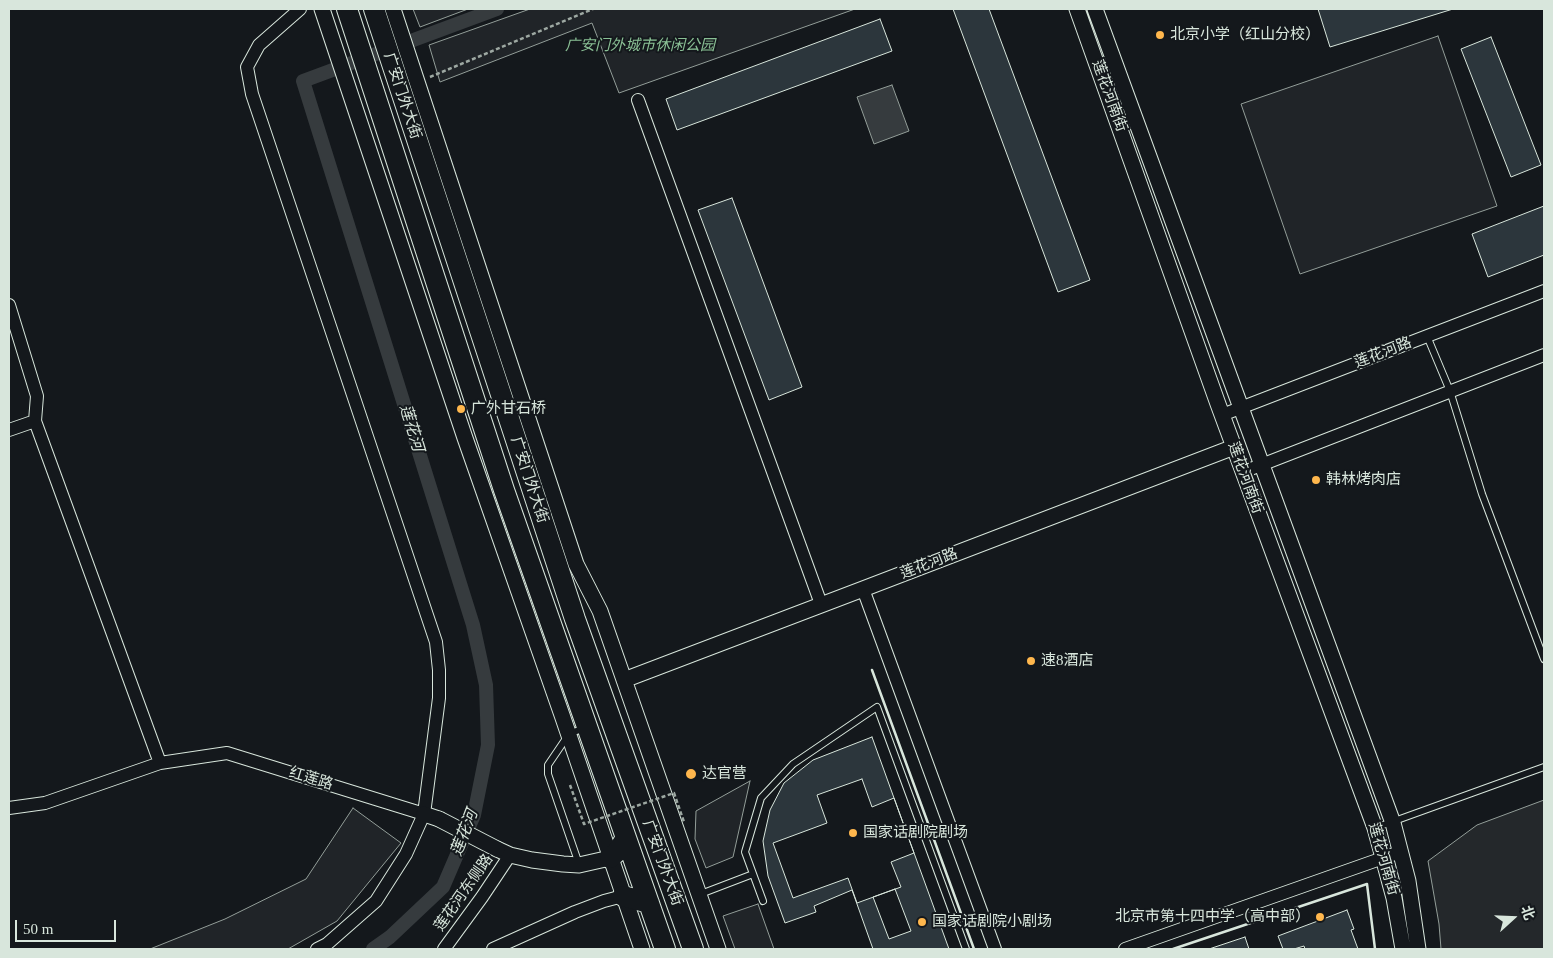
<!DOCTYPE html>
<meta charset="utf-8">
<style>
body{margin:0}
#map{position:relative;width:1553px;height:958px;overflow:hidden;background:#14181c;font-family:"Times New Roman","Noto Sans SC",serif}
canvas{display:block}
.frame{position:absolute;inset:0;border:10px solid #d8e6dc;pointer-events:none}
.north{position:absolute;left:1488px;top:893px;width:50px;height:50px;-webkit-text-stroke:4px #14181c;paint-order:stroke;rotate:70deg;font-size:14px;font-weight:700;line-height:20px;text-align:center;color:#d8e6dc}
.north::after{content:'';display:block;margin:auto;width:18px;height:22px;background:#d8e6dc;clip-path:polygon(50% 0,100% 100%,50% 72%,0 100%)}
.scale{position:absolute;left:15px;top:920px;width:101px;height:22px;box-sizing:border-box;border:2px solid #d8e6dc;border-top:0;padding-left:6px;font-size:15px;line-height:18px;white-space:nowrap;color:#d8e6dc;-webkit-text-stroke:4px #14181c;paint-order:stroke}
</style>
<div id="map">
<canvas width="1553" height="958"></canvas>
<div class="frame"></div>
<div class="north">北</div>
<div class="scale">50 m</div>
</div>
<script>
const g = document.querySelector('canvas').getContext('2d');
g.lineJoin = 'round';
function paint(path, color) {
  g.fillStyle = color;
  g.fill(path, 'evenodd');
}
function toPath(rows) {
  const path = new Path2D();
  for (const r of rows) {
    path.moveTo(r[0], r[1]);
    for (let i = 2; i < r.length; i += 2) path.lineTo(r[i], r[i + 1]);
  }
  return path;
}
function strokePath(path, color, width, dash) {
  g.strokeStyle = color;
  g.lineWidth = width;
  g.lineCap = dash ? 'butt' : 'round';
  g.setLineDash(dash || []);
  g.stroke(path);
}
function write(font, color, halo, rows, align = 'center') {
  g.font = font + ' "Times New Roman","Noto Sans SC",serif';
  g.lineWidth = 4;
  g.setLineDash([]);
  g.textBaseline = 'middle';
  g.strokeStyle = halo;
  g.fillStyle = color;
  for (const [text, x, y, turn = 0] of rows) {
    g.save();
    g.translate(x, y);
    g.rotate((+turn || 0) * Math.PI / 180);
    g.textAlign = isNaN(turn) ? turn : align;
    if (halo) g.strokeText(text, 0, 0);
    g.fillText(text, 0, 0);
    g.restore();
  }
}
const green = toPath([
 [413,9,468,9,420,27,413,9],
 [530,9,855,9,619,93,592,23,440,82,429,45,530,9],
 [1438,36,1497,206,1300,274,1241,104,1438,36],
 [750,781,733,857,706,868,695,839,696,811,750,781],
 [353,808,401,843,337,921,288,949,150,949,225,919,306,879,353,808],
 [758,904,774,949,735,949,723,916,758,904]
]);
const parking = toPath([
 [1544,800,1544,949,1441,949,1439,924,1428,861,1477,825,1544,800]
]);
const water = toPath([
 [892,85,909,131,874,144,857,97,892,85]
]);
const canal = toPath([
 [373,949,390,937,443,887,474,815,488,745,486,685,473,625,303,81,497,9]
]);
const building = toPath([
 [953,9,989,9,1090,280,1058,292,953,9],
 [1318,9,1453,9,1330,47,1318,9],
 [880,19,892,51,677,130,666,99,880,19],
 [1491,37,1541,165,1511,177,1461,49,1491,37],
 [732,198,802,387,769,400,698,210,732,198],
 [1544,206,1544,255,1488,277,1472,234,1544,206],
 [872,737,894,798,949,949,873,949,852,890,814,906,816,912,785,923,768,876,763,841,770,810,784,783,813,760,872,737],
 [895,889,911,931,889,939,873,897,895,889],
 [862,779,872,807,894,798,914,853,891,862,901,887,857,903,848,878,793,898,773,843,827,823,817,795,862,779],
 [1347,910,1354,929,1351,930,1358,949,1305,949,1304,946,1294,949,1283,949,1278,936,1347,910],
 [1245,937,1249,949,1209,949,1245,937]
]);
const path = toPath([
 [430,77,593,9]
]);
const service = toPath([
 [1427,336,1450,391,1482,494,1544,659],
 [1375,828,1544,767],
 [579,864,548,774,548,765,569,734,584,728],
 [698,895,753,874],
 [763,901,745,852,761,798,793,764,877,707,966,949]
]);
const minor = toPath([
 [300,9,259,45,247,67,252,94,436,642,439,670,439,698,424,814,406,854,376,901,327,944,317,949],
 [638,100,821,604],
 [9,305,37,396,35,421,160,763],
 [1222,415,1544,291],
 [9,430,35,421],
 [1243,472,1544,355],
 [863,589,995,949],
 [9,808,45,803,160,763,227,753,424,814],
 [444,949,482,897,510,855],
 [493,949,575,912,604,901,623,896],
 [1125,949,1400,852]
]);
const tertiary = toPath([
 [322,9,465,438,562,715,642,949],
 [393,9,576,564,600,611,718,949],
 [1077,9,1218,404,1375,828,1394,898,1403,949],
 [1095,9,1393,823,1408,881,1418,949],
 [624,680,863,589,1234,447],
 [424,814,439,819],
 [497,849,510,855,532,860,563,864,579,865,610,858]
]);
const trunk = toPath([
 [347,9,504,490,665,949],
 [374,9,575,619,693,949],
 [610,858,617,852,626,838],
 [623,896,649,903]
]);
const pathBridge = toPath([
 [570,785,584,824,674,793,684,822]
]);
const tertiaryBridge = toPath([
 [439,819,497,849]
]);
const wall = toPath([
 [872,670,974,949],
 [1173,949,1367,884,1375,949]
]);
const markers = [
 [1160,35,5,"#ffb74d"],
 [461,409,5,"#ffb74d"],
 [1316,480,5,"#ffb74d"],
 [1031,661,5,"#ffb74d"],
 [691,774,6,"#ffb74d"],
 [853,833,5,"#ffb74d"],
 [1320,917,5,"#ffb74d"],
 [922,922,5,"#ffb74d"]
];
const poiNames = [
 ["北京小学（红山分校）",1170,35],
 ["广外甘石桥",471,409],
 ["韩林烤肉店",1326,480],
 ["速8酒店",1041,661],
 ["达官营",702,774],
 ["国家话剧院剧场",863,833],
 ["北京市第十四中学（高中部）",1310,917,"right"],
 ["国家话剧院小剧场",932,922]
];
const parkNames = [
 ["广安门外城市休闲公园",640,46]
];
const streetNames = [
 ["广安门外大街",402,96,72],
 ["莲花河南街",1109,96,70],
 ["莲花河路",1383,353,-21],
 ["莲花河南街",1245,478,70],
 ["广安门外大街",529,480,72],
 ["莲花河路",929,564,-21],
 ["红莲路",311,779,17],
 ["莲花河南街",1383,859,74],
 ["广安门外大街",662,863,70],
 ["莲花河东侧路",464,893,-55]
];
const waterNames = [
 ["莲花河",411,428,73],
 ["莲花河",465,833,-69]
];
paint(green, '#202428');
strokePath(green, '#939e99', 1);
paint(parking, '#24282b');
strokePath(parking, '#939e99', 1);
paint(water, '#363b3e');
strokePath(water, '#939e99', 1);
strokePath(canal, '#363b3e', 14);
paint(building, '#2c363c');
strokePath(building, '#d8e6dc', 1);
strokePath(service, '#d8e6dc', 8);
strokePath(minor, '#d8e6dc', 14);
strokePath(tertiary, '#d8e6dc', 17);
strokePath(trunk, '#d8e6dc', 22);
strokePath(path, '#9da8a2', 2.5, [4, 2.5]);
strokePath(service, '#14181c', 6);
strokePath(minor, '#14181c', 12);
strokePath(tertiary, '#14181c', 15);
strokePath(trunk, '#14181c', 20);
strokePath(tertiaryBridge, '#d8e6dc', 17, []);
strokePath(pathBridge, '#9da8a2', 2.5, [4, 2.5]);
strokePath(tertiaryBridge, '#14181c', 15);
strokePath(wall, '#d8e6dc', 2.5);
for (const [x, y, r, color] of markers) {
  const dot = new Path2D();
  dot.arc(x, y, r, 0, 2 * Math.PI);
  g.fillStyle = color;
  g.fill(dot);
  strokePath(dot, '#14181c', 2);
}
write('15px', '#d8e6dc', '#14181c', poiNames, 'left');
write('italic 15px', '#8ac095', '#14181c', parkNames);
write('15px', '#d8e6dc', '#14181c', streetNames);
write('italic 16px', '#d8e6dc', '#14181c', waterNames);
</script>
